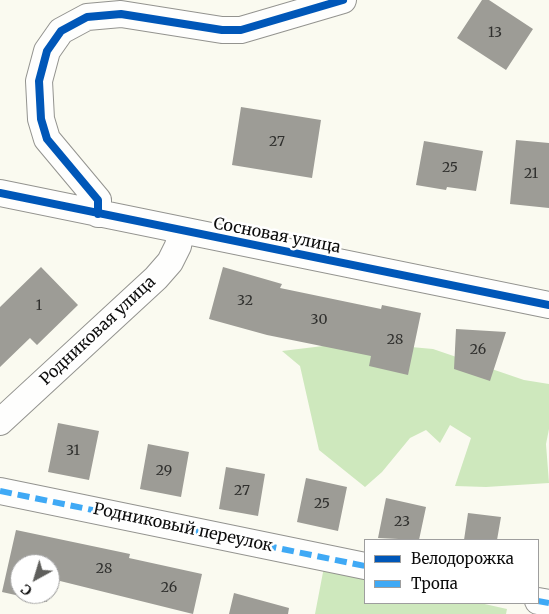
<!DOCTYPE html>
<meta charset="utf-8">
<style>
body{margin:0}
#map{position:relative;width:549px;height:614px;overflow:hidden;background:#fafaf0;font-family:Merriweather,serif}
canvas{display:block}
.legend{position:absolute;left:364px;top:539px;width:175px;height:65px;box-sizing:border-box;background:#fff;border:1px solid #9e9e9e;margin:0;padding:6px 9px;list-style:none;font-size:15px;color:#0c0c0c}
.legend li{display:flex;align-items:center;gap:10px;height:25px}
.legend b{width:25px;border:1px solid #9e9e9e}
.north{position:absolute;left:10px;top:554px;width:50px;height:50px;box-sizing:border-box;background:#fff;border:1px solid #9e9e9e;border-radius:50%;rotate:219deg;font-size:14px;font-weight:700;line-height:20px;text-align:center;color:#0c0c0c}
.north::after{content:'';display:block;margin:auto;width:18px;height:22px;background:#5f5f5c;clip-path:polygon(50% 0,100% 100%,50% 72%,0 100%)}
</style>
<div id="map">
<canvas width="549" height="614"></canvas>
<ul class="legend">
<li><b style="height:6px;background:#0057b8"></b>Велодорожка</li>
<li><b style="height:6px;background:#3fa9f5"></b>Тропа</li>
</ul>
<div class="north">С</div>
</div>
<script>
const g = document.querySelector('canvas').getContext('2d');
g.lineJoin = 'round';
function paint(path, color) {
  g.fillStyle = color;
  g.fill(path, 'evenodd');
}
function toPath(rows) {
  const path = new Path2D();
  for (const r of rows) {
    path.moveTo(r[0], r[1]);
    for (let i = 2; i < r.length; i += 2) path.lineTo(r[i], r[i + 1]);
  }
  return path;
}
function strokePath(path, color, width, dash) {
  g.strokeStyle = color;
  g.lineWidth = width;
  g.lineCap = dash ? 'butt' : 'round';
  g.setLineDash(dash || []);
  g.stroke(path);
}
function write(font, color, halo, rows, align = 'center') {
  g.font = font + ' Merriweather,serif';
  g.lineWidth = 5;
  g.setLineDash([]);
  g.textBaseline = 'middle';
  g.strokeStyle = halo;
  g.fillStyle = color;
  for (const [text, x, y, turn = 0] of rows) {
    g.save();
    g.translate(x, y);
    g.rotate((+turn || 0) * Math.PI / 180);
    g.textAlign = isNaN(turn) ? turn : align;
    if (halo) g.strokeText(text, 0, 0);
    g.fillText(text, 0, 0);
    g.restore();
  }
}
const forest = toPath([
 [356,342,433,349,524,380,549,384,549,429,546,444,549,483,486,487,455,486,471,438,450,425,440,443,426,430,410,438,382,472,365,487,319,450,300,366,282,351],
 [324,567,365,577,365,603,480,603,507,609,506,614,315,614]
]);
const building = toPath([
 [482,0,489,0,533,29,506,70,457,38],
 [241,107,321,120,312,178,232,165],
 [516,140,549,143,549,208,510,204],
 [424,141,483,151,476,191,447,187,446,190,416,185],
 [41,267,78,305,37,345,30,338,0,367,0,307],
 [223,267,282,284,280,288,381,309,382,305,421,313,408,375,369,366,371,356,267,335,209,319],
 [456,329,506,332,490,381,454,369],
 [58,423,99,431,89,480,48,472],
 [148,444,189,452,181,497,140,489],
 [226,467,265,474,258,516,219,509],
 [306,478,347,487,338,531,297,522],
 [386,498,426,507,419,540,378,538],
 [468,513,501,517,497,540,464,540],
 [16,530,130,554,129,558,202,574,193,614,52,579,50,589,50,564,20,564,20,594,49,594,47,602,2,592],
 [234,593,289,608,288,614,229,614]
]);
const minor = toPath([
 [0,193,549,305],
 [98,214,98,200,47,139,41,119,39,81,47,51,61,31,87,17,121,14,222,30,241,30,343,0],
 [0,422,156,278,170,262,178,246,181,231],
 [0,491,365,566],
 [538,601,549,603]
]);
const quiet = toPath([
 [0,491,365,566],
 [538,601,549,603]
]);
const cycleway = toPath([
 [0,193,549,305],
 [98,214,98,200,47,139,41,119,39,81,47,51,61,31,87,17,121,14,222,30,241,30,343,0]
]);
const numberNames = [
 ["13",495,33],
 ["27",277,142],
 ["25",450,168],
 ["21",531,174],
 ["32",245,301],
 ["1",39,306],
 ["30",319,320],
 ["28",395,340],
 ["26",478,350],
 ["31",73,451],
 ["29",164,471],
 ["27",242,491],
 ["25",322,504],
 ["23",402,522],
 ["28",104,569],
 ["26",169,588]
];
const streetNames = [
 ["Сосновая улица",277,236,11],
 ["Родниковая улица",98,331,-43],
 ["Родниковый переулок",183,528,12]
];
paint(forest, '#cee8bd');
paint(building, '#9d9c96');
strokePath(minor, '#93938f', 28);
strokePath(minor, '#fefefd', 26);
strokePath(quiet, '#3fa9f5', 6, [12, 6]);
strokePath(cycleway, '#0057b8', 8);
write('14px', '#30302e', null, numberNames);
write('16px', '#0c0c0c', '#fff', streetNames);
</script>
